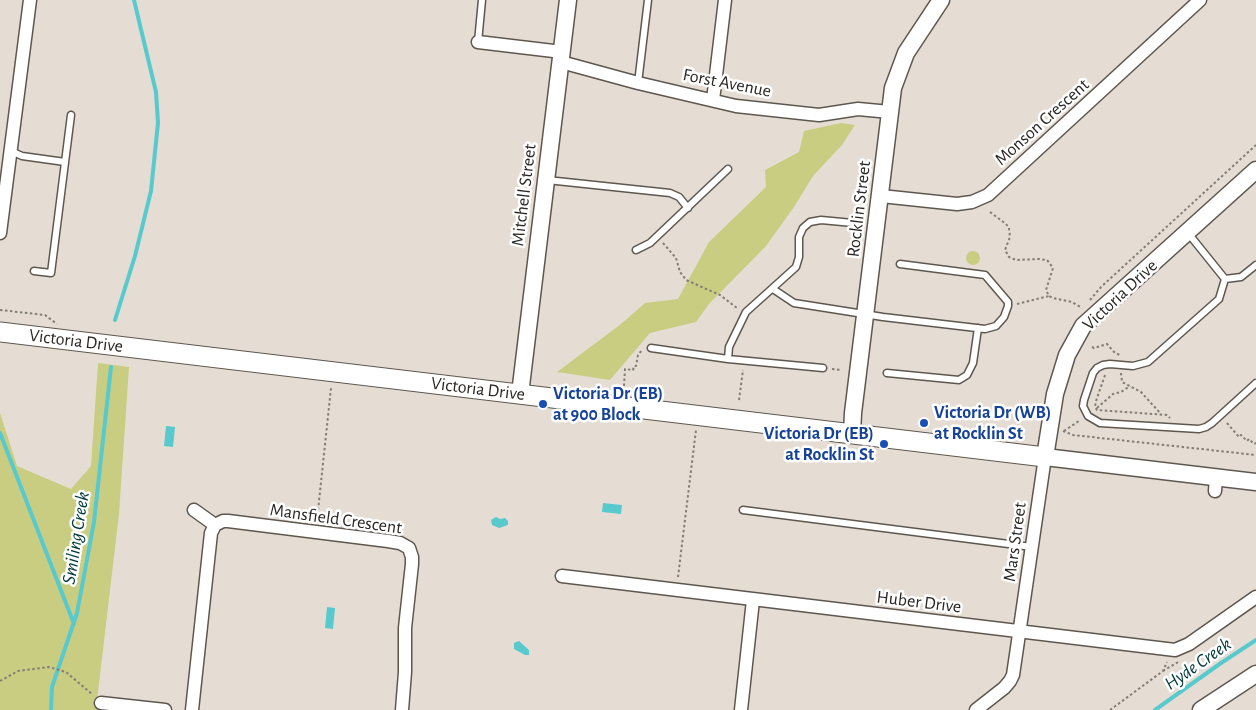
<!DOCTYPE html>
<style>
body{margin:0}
canvas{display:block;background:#e5ddd3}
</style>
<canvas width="1256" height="710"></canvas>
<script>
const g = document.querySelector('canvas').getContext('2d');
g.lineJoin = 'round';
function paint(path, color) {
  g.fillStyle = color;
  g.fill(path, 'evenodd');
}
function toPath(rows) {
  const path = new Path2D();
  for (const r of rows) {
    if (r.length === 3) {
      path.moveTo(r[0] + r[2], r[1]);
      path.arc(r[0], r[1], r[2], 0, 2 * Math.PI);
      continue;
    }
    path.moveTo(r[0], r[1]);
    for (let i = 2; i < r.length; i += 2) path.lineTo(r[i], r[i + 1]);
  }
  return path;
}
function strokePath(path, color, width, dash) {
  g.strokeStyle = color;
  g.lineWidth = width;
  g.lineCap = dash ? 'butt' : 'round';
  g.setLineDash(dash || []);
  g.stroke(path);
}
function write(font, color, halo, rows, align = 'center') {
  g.font = font + ' "Alegreya Sans",sans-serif';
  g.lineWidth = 5;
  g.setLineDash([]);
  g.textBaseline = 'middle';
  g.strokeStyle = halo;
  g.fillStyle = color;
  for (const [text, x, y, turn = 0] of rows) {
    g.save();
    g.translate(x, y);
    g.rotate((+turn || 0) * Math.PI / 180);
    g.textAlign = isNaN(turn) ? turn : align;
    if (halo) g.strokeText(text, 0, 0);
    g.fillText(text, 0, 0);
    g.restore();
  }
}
const green = toPath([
 [841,123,855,125,842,145,813,176,794,207,766,246,709,304,696,322,650,333,610,380,557,372,621,324,645,303,678,299,709,242,766,187,765,170,799,152,804,131],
 [973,258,7],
 [98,363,129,367,119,514,96,709,101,710,0,710,0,413,17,466,71,489,91,466]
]);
const water = toPath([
 [166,426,175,427,173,447,164,446],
 [603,503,622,505,621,514,602,512],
 [496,517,500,519,505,518,508,521,508,525,499,528,492,525,491,520],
 [327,607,335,608,333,629,325,628],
 [519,641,529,650,529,655,525,655,514,649,514,643]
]);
const stream = toPath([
 [115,320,135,256,151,191,158,123,156,92,134,0],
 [0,433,74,624],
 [51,710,52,687,77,613,94,522,111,367],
 [1155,710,1221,663,1256,640]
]);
const path = toPath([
 [990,212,1006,224,1009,228,1010,237,1005,250,1009,257,1016,260,1039,259,1047,260,1053,268,1046,290,1049,296,1053,298,1072,302,1082,308],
 [663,243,676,258,680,272,686,280,720,295,737,308],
 [1090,300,1101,287,1256,145],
 [1017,304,1049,296],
 [0,310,45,315,57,324],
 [1092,347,1094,348,1107,344,1115,353,1120,355],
 [832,369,841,370],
 [1121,373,1122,382,1141,392,1161,414],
 [1105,375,1096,401,1095,407,1097,410,1167,415,1170,418],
 [624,386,625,369,633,370,634,366,636,366,638,355,642,350],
 [739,400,743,370],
 [1097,408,1113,394,1121,392,1130,386],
 [1227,423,1239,437,1241,435,1247,441,1249,439,1254,444,1256,443],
 [1063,431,1073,435,1256,455],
 [1064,431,1079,421],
 [317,520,331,388],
 [678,577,696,430],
 [1163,671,1178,662],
 [0,681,18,671,49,667,66,672,93,695],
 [1110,710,1163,671,1167,662]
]);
const service = toPath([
 [478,42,482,0],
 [638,83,648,0],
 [11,151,22,156,65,162],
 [547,180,670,193,679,197,688,208],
 [1188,233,1225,279],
 [636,250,650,243,728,169],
 [34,271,51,273,71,115],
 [1225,279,1219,299,1148,362,1133,366,1110,364,1103,365,1097,368,1093,373,1084,400,1083,406,1088,416,1100,423,1199,429,1206,427,1212,423,1256,383],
 [1225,279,1241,277,1256,265],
 [773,289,794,303,883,317,985,329,996,326,1004,317,1008,306,1008,302,985,275,900,264],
 [651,348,728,359,823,368],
 [728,359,729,347,746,312,796,267,799,257,799,237,803,228,810,222,821,220,853,223],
 [887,373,959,380,967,375,973,363,978,328],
 [743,510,1032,547]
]);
const minor = toPath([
 [478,42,562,52],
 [561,62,638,83,736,106,819,115,858,109,890,112],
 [713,100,725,0],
 [881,196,957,204,972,202,988,195,1200,0],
 [0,233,30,0],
 [1215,491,1216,477],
 [194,510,215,525],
 [562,576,1175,650,1189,644,1256,597],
 [101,703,165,710],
 [192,710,211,533,215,525,223,521,228,521,388,541,400,543,409,548,412,557,412,564,405,628,405,672,402,710],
 [741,710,753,600],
 [976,710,1004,688,1010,681,1013,675,1045,457]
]);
const tertiary = toPath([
 [1256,170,1083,326,1067,355,1055,394,1045,457,1256,482],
 [520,394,568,0],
 [852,434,853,413,893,88,906,53,941,0],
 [1201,710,1256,674]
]);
const secondary = toPath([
 [0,332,1045,457]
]);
const markers = [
 [543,404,5,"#1a4fb4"],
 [924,423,5,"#1a4fb4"],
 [884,444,5,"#1a4fb4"]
];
const streetNames = [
 ["Forst Avenue",727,83,11],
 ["Monson Crescent",1042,122,-42],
 ["Mitchell Street",524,195,-83],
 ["Rocklin Street",859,209,-83],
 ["Victoria Drive",1120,295,-43],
 ["Victoria Drive",76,341,7],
 ["Victoria Drive",478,389,7],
 ["Mansfield Crescent",336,519,8],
 ["Mars Street",1015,542,-82],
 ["Huber Drive",919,602,7]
];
const transitNames = [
 ["Victoria Dr (EB)",553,394],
 ["at 900 Block",553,415],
 ["Victoria Dr (WB)",934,413],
 ["at Rocklin St",934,434],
 ["Victoria Dr (EB)",874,434,"right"],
 ["at Rocklin St",874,455,"right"]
];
const waterNames = [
 ["Smiling Creek",76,538,-81],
 ["Hyde Creek",1198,664,-35]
];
paint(green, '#c9cd82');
paint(water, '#58c9cd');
strokePath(stream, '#58c9cd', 4);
strokePath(service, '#5e574f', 9);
strokePath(minor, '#5e574f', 15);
strokePath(tertiary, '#5e574f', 19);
strokePath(secondary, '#5e574f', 21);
strokePath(path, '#827d77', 2, [2.5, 2.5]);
strokePath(service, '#fff', 6);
strokePath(minor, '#fff', 12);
strokePath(tertiary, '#fff', 16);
strokePath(secondary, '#fff', 19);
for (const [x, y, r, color] of markers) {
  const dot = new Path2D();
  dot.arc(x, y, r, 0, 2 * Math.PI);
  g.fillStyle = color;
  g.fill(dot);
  strokePath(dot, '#fff', 2);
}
write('18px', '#282522', '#fff', streetNames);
write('bold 18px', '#164399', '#fff', transitNames, 'left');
write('italic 19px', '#01393b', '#fff', waterNames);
</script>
